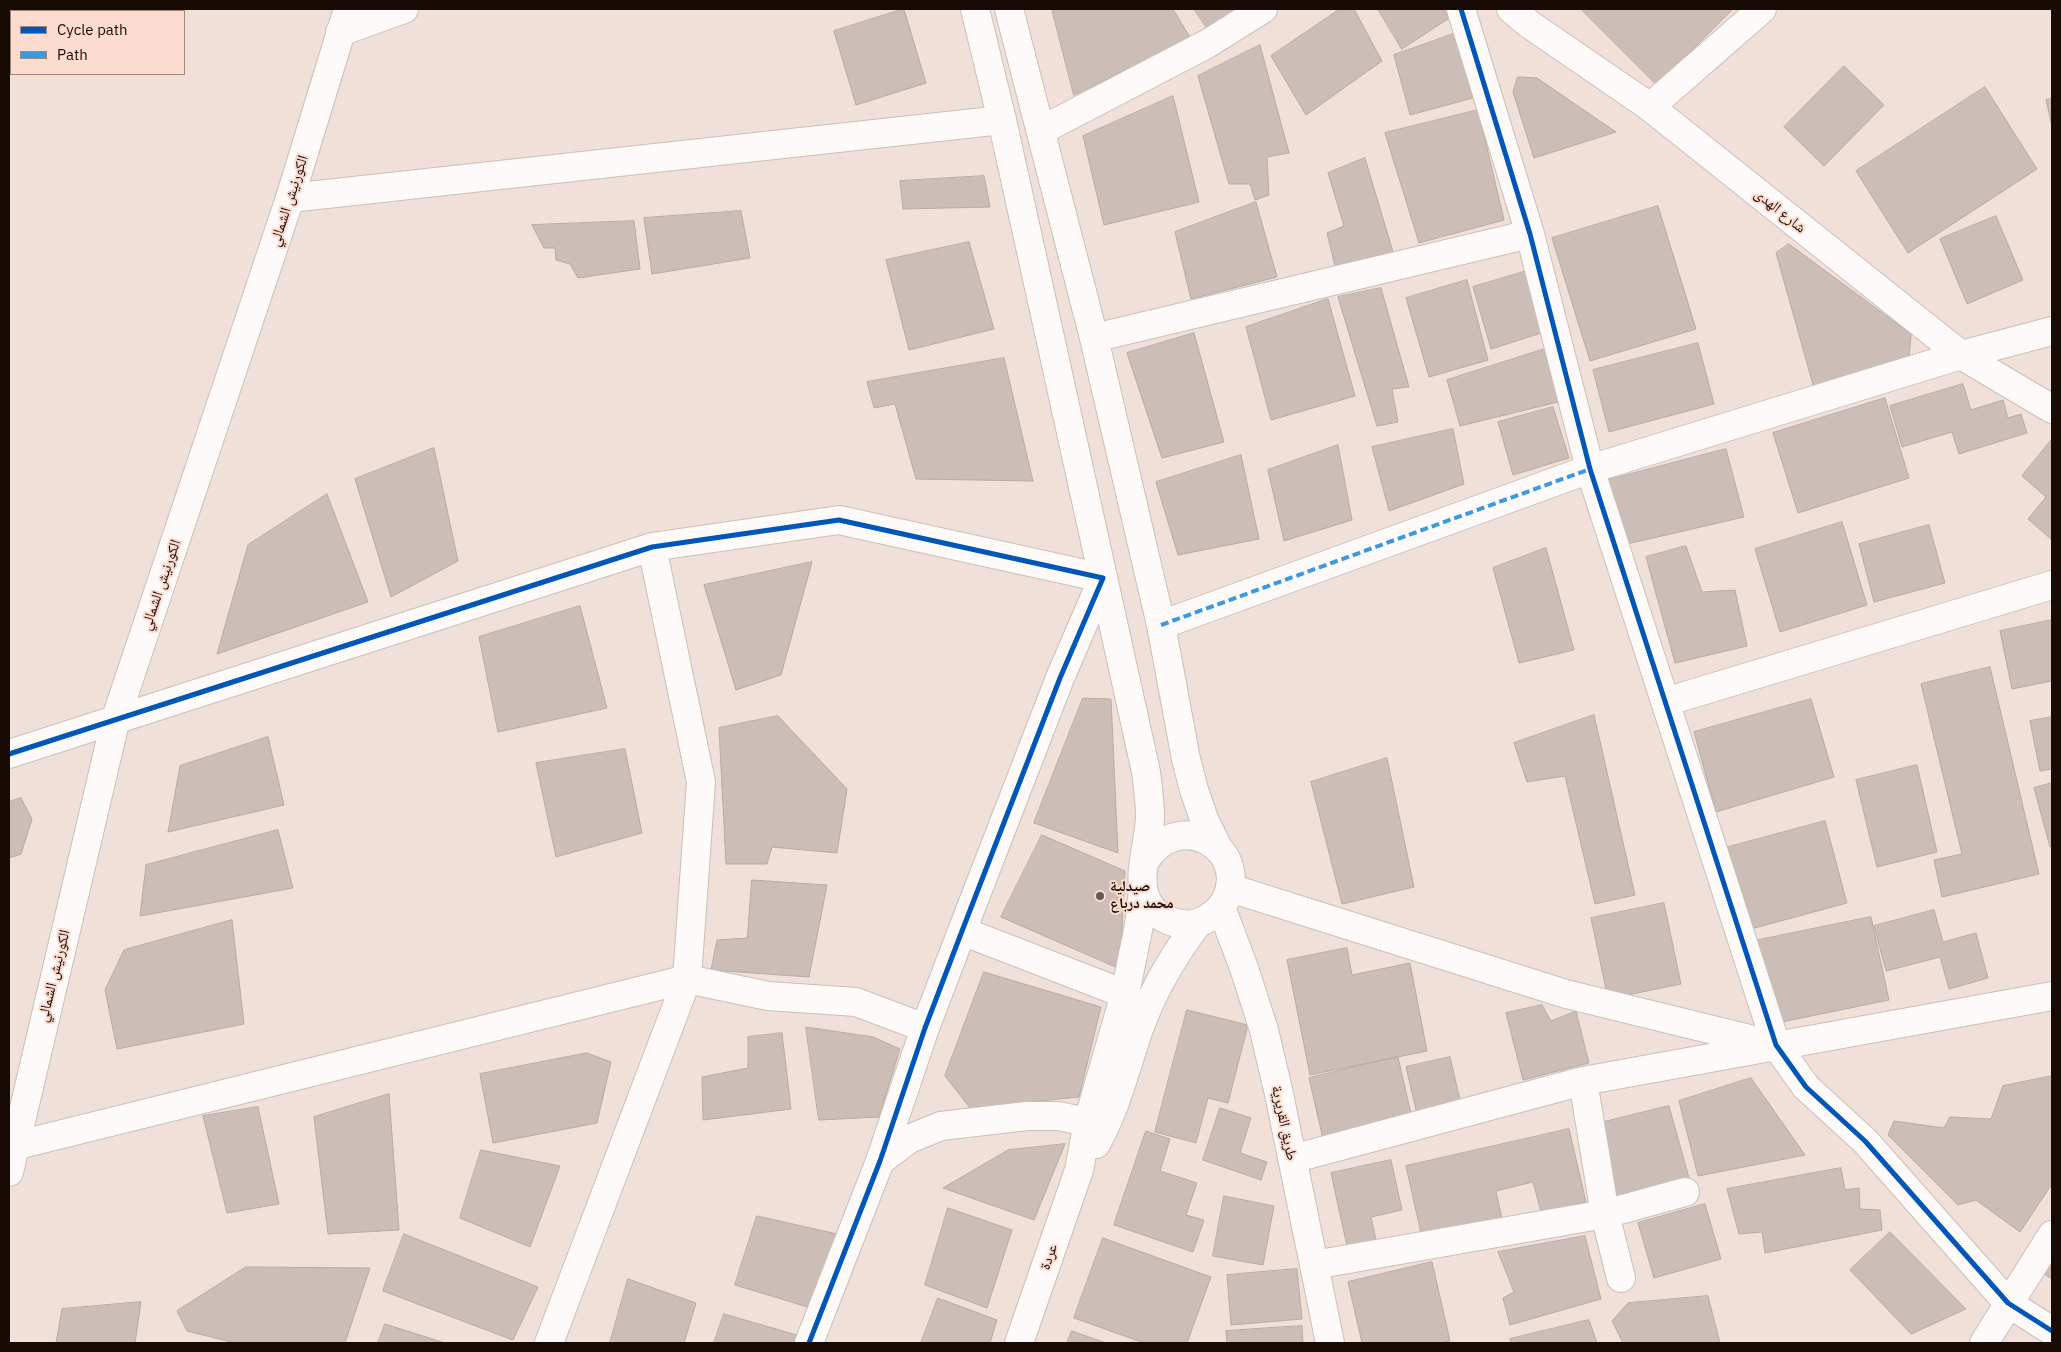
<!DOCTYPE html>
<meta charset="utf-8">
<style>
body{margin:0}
#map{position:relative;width:2061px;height:1352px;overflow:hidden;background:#f0e0d8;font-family:"IBM Plex Sans",sans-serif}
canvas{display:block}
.frame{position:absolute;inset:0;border:10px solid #180b06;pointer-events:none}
.legend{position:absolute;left:10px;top:10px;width:175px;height:65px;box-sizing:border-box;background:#fbdcce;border:1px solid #a0887e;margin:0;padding:6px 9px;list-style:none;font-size:15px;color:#180b06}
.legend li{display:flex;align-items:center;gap:10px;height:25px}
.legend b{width:25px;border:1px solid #a0887e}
</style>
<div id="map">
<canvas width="2061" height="1352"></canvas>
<div class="frame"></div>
<ul class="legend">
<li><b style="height:6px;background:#0057b8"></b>Cycle path</li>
<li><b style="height:6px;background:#3b99dd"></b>Path</li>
</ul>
</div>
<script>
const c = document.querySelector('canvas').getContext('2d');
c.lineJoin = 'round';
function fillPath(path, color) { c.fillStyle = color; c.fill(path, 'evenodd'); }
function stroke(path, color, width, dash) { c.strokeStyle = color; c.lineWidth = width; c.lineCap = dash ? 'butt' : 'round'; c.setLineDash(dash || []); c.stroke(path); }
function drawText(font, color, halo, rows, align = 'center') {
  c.font = font + ' "IBM Plex Sans","Noto Naskh Arabic",sans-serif'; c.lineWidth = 4; c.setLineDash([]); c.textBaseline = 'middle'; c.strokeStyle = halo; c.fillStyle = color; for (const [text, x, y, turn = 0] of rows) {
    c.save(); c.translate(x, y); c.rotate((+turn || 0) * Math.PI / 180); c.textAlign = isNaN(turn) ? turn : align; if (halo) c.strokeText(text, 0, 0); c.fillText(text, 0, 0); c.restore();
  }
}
const building = new Path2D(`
 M904 9 926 83 856 105 834 31Z
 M1052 9H1173L1191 39 1074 95Z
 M1194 9H1247L1210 32Z
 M1340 9H1354L1382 61 1306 115 1271 56Z
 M1378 9H1446L1451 17 1402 49Z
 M1581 9H1733L1657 85Z
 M1459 32 1473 98 1410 115 1394 55Z
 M1260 45 1289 153 1267 157 1269 195 1255 200 1250 184H1229L1198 76Z
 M1844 66 1884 105 1824 166 1784 127Z
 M1518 77 1537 78 1616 132 1534 158 1513 92Z
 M1985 87 2037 169 1908 253 1856 171Z
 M1173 96 1199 202 1104 225 1083 136Z
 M2052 99V126L2046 100Z
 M1478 110 1504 220 1419 243 1385 133Z
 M1365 158 1393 252 1335 266 1327 233 1344 226 1328 173Z
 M984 176 990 207 903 209 900 181Z
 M1256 202 1277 277 1191 299 1175 232Z
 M1658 206 1696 329 1590 361 1552 238Z
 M741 211 750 258 652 274 644 218Z
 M1996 216 2023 280 1967 304 1940 239Z
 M634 221 640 269 578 278 570 264 556 260 555 248H544L532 225Z
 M969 242 994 329 909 350 886 260Z
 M1789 244 1911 334 1909 361 1814 388 1776 253Z
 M1530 270 1548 331 1491 349 1473 287Z
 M1467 280 1488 360 1429 377 1406 298Z
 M1381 288 1409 387 1392 389 1398 422 1377 426 1338 297Z
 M1328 299 1355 396 1271 420 1246 327Z
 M1194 333 1224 442 1162 458 1127 353Z
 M1698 343 1714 404 1609 432 1593 370Z
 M1548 348 1558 402 1460 426 1447 380Z
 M1004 358 1033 481 916 479 895 404 874 408 867 382Z
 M1963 384 1971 410 2003 400 2008 418 2021 414 2027 433 1959 454 1952 432 1902 447 1890 406Z
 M1885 398 1909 478 1798 513 1773 433Z
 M1553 407 1569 458 1513 475 1498 422Z
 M1453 429 1464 484 1389 511 1372 447Z
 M2052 439V540L2028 519 2046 497 2022 476Z
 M1338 445 1352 520 1284 541 1268 470Z
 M434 448 458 561 391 597 355 479Z
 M1726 449 1744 517 1627 544 1608 480Z
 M1241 455 1259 539 1178 555 1156 482Z
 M327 494 368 602 217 654 248 545Z
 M1842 522 1867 605 1780 632 1755 549Z
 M1929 525 1945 583 1874 602 1859 544Z
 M1686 546 1702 592 1735 590 1747 646 1675 663 1646 557Z
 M1546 548 1574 650 1519 663 1493 568Z
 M812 562 781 675 736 690 704 585Z
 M580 606 607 708 498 732 479 637Z
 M2052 620V681L2012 689 2000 631Z
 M1990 667 2039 874 1942 897 1934 860 1962 854 1921 684Z
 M1083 698 1111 699 1118 853 1034 823Z
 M1811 699 1834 777 1716 812 1694 732Z
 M1594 715 1635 895 1595 904 1565 776 1527 782 1514 743Z
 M778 716 847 789 837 853 772 847 767 864H726L719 728Z
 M2052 717V769L2040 771 2030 721Z
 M268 737 284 805 168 832 180 766Z
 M625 749 642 833 556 857 536 763Z
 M1387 758 1414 887 1342 904 1311 782Z
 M1917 765 1937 852 1877 867 1856 780Z
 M2052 783V846L2050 847 2034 788Z
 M21 798 32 819 21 854 9 858V802Z
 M1825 821 1847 903 1747 930 1725 848Z
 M278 830 293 888 140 916 146 865Z
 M1042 835 1125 871 1120 969 1001 917Z
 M752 880 827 885 809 977 711 970 717 940 747 938Z
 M1664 903 1681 984 1608 999 1591 918Z
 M1934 910 1943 942 1976 933 1988 978 1949 989 1940 957 1886 971 1874 926Z
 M1871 917 1889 1000 1772 1024 1754 941Z
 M232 920 244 1024 117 1049 105 990 124 950Z
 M1347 948 1352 975 1410 963 1427 1051 1310 1075 1287 960Z
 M984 972 1101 1007 1079 1097 970 1108 945 1076Z
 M1542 1005 1551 1021 1576 1011 1589 1063 1523 1080 1506 1013Z
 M1187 1010 1248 1025 1228 1103 1208 1098 1196 1143 1155 1132Z
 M806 1027 873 1037 900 1049 879 1117 819 1120Z
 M782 1033 791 1109 703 1120 702 1077 748 1068V1037Z
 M587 1053 611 1062 597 1123 493 1143 480 1074Z
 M1398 1057 1412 1118 1323 1139 1309 1078Z
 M1450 1057 1461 1104 1417 1114 1406 1067Z
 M2052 1076V1184L2020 1232 1976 1200 1958 1205 1888 1135 1894 1121 1944 1128 1950 1117 1991 1119 2003 1086Z
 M1751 1078 1805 1155 1698 1176 1679 1101Z
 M389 1094 399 1230 328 1234 314 1117Z
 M1669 1106 1689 1178 1615 1197 1600 1123Z
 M258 1107 279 1204 227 1213 203 1116Z
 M1220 1108 1251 1118 1240 1153 1267 1162 1261 1180 1203 1160Z
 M1569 1129 1586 1202 1541 1212 1533 1182 1496 1191 1503 1224 1423 1242 1406 1166Z
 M1146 1131 1170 1139 1160 1171 1197 1183 1186 1215 1204 1220 1193 1252 1114 1225Z
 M1065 1144 1034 1220 943 1188 1008 1150Z
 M481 1150 560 1166 530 1247 460 1218Z
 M1391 1160 1402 1210 1371 1217 1376 1240 1347 1246 1331 1173Z
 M1841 1168 1845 1190 1859 1188 1860 1209 1880 1210 1882 1230 1765 1253 1762 1232 1739 1234 1727 1189Z
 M1224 1196 1274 1206 1263 1265 1213 1256Z
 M1705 1204 1721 1259 1654 1278 1638 1223Z
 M948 1208 1012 1230 987 1308 925 1285Z
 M757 1216 837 1234 811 1308 735 1285Z
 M1890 1232 1966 1309 1911 1334 1850 1270Z
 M404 1234 538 1287 513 1340 383 1291Z
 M1585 1236 1601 1299 1510 1325 1503 1298 1514 1292 1498 1252Z
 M1103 1238 1211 1277 1187 1343H1144L1074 1318Z
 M2052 1261V1279L2044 1274Z
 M1432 1262 1450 1341 1438 1343H1362L1348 1282Z
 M246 1267 370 1268 345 1343H235L187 1331 177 1311Z
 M1297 1269 1302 1319 1231 1325 1227 1275Z
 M628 1279 696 1303 684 1343H610Z
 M1708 1296 1720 1343H1623L1612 1321 1628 1303Z
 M938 1298 997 1320 990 1343H921Z
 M141 1302 135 1343H56L62 1309Z
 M724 1314 797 1335 793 1343H714Z
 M1589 1320 1597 1343H1511L1510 1339Z
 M385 1324 445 1343H378Z
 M1302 1326 1303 1343H1227L1226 1331Z
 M1072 1331 1106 1343H1067Z`);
fillPath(building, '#ccbdb6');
stroke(building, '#b8aaa4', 1);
const minor = new Path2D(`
 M1461 9 1530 234 1590 469 1776 1045 1806 1087 1865 1141 2008 1303 2052 1331
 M340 32 404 9
 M1650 107 1762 9
 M1042 130 1207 44 1263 9
 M290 198 1002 120
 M1094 338 1530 234
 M1161 625 1590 469 1961 355 2052 331
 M1665 702 2052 585
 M9 754 652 547 839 520 1103 578 1060 678 962 931 925 1028 880 1161 809 1343
 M1230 888 1566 994 1766 1043
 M962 931 1125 994
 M1583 1081 1605 1214 1621 1278
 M14 1146 687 979 768 996 856 1002 925 1028
 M1292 1159 1583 1081 2052 996
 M880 1161 909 1139 941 1126 1027 1116H1058L1088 1122
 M1314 1265 1605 1214 1685 1192
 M549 1343 687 979 701 782 652 547
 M1984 1343 2052 1235`);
const tertiary = new Path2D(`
 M975 9 1002 120 1146 772C1148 787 1150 802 1150 817 1149 852 1125 902 1168 920 1177 924 1188 926 1198 923 1209 919 1221 910 1226 899 1250 849 1179 806 1145 861
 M1009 9 1094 338 1161 625 1186 759 1194 790 1204 819 1218 848
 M1511 9 1529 24 1650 107 1961 355 2052 409
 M1221 907 1244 968 1264 1030 1279 1094 1330 1343
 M1096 1144C1116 1109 1126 1067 1139 1029 1153 990 1173 956 1198 923
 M9 1172 116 718 290 198 348 9
 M1019 1343 1079 1170 1088 1122 1125 994 1139 925 1143 890`);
stroke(minor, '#ccbfb9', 30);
stroke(tertiary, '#ccbfb9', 30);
stroke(minor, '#fdfaf9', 28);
stroke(tertiary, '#fdfaf9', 28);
stroke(new Path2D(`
 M1161 625 1590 469`), '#3b99dd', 4, [8, 4]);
stroke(new Path2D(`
 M1461 9 1530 234 1590 469 1776 1045 1806 1087 1865 1141 2008 1303 2052 1331
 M9 754 652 547 839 520 1103 578 1060 678 962 931 925 1028 880 1161 809 1343`), '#0057b8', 5);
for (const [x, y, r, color] of [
 [1100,896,5,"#645650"]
]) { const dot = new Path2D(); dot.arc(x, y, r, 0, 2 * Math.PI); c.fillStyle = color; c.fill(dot); stroke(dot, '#fbdcce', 2); }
drawText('15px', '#180b06', '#fbdcce', [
 ["الكورنيش الشمالي",289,201,-72],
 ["شارع الهدى",1780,211,39],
 ["الكورنيش الشمالي",161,585,-71],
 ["الكورنيش الشمالي",54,976,-76],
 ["طريق القريرية",1284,1123,78],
 ["عردة",1049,1257,-71]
]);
drawText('bold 15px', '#180b06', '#fbdcce', [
 ["صيدلية",1110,887],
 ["محمد درباع",1110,904]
], 'left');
</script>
